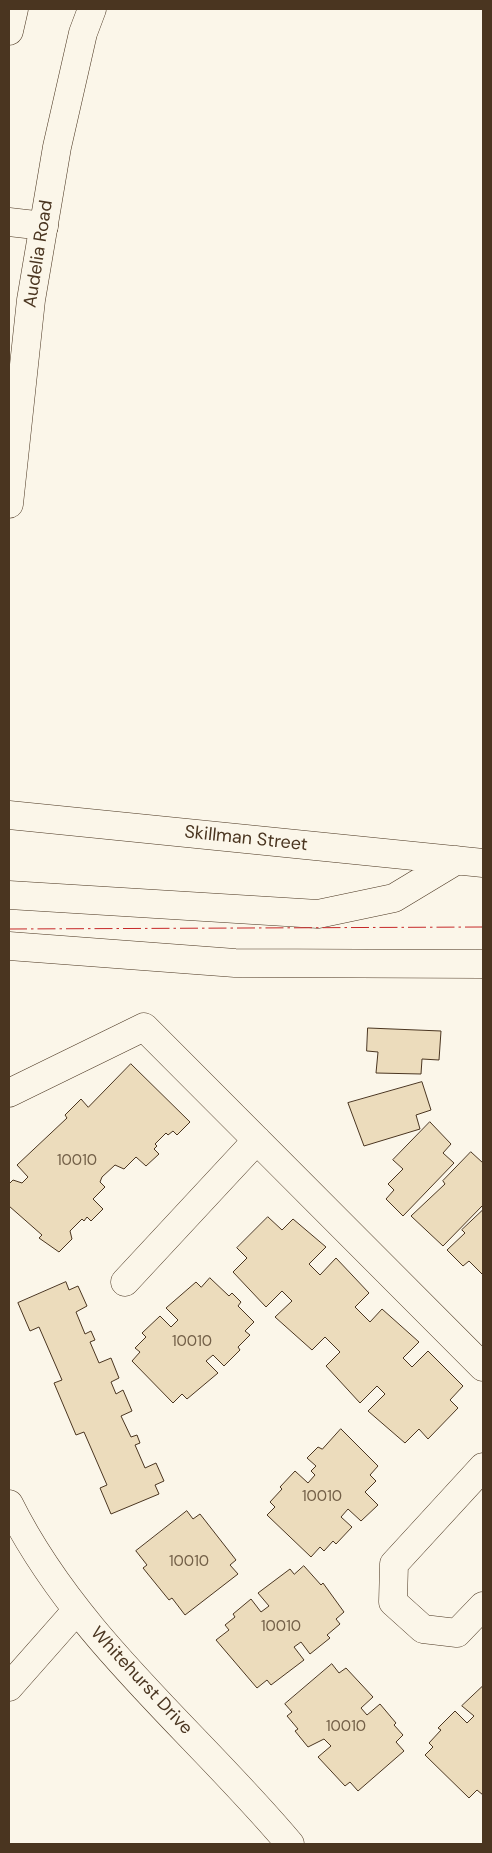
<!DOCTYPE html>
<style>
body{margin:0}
#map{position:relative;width:492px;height:1853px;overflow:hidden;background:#fbf6e9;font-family:"DM Sans",sans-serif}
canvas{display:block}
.frame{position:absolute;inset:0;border:10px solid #4a3520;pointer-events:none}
</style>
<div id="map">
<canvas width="492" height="1853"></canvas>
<div class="frame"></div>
</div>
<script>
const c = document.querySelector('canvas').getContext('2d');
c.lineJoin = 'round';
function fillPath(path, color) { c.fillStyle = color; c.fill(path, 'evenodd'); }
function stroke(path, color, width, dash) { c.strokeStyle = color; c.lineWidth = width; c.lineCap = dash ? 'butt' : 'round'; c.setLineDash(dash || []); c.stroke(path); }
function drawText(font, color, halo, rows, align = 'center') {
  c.font = font + ' "DM Sans",sans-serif'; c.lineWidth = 4; c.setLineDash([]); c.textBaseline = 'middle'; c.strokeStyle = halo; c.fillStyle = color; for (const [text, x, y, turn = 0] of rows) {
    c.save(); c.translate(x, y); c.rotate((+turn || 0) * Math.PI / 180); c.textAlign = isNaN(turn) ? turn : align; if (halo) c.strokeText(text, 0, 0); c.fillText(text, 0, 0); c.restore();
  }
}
const building = new Path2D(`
 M368 1028 441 1031 439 1060 422 1059 421 1074 376 1073 378 1052 367 1051Z
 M131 1064 190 1122 177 1135 173 1131 168 1135 166 1133 155 1144 157 1146 154 1149 159 1154 146 1166 136 1157 124 1169 115 1165 102 1177 100 1182 105 1187 93 1199 103 1209 91 1221 87 1217 84 1221 82 1219 70 1231 72 1239 59 1252 39 1238 42 1235 9 1206V1184L13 1180 22 1183 28 1177 17 1165 67 1118 65 1115 81 1099 88 1107Z
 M422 1082 431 1110 416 1115 420 1129 364 1146 348 1103Z
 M430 1122 451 1144 443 1153 454 1163 403 1216 386 1199 394 1190 388 1184 403 1169 393 1160Z
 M471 1152 483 1163V1205L443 1246 411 1216 445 1184 443 1181Z
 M483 1210V1273L482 1274 469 1261 463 1266 447 1250 465 1233 462 1230Z
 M268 1217 282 1230 293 1219 326 1247 309 1264 320 1275 336 1258 369 1293 355 1307 370 1322 382 1309 419 1342 403 1358 412 1367 428 1351 463 1386 450 1400 458 1408 428 1439 419 1429 405 1443 368 1411 385 1394 377 1386 360 1403 326 1366 340 1352 325 1337 312 1350 275 1317 292 1301 282 1291 266 1307 233 1272 247 1258 237 1248Z
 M210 1278 229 1296 232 1293 241 1302 238 1306 254 1322 245 1331 250 1335 238 1347 240 1350 224 1366 213 1355 206 1361 218 1373 187 1399 182 1394 173 1403 132 1361 140 1352 135 1348 146 1337 142 1333 160 1316 171 1327 178 1320 166 1308 196 1282 201 1287Z
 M66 1282 69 1290 78 1286 87 1306 76 1312 85 1334 91 1331 95 1340 90 1342 99 1363 111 1358 119 1378 111 1382 116 1394 123 1390 132 1411 121 1416 131 1437 137 1435 140 1443 135 1445 145 1468 156 1463 164 1481 155 1485 159 1494 111 1514 100 1488 107 1485 84 1432 76 1435 54 1383 62 1380 39 1327 30 1331 18 1303Z
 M341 1429 378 1466 370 1475 376 1481 365 1492 378 1505 361 1521 348 1509 341 1517 352 1527 336 1544 333 1541 324 1551 320 1547 311 1557 267 1515 275 1507 270 1502 282 1489 280 1487 295 1471 308 1483 315 1475 311 1471 316 1466 307 1458 318 1447 322 1449Z
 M187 1511 193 1519 200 1514 236 1560 230 1565 238 1574 185 1615 172 1598 169 1600 143 1568 147 1565 136 1551Z
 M304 1566 321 1585 323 1583 344 1612 336 1619 340 1624 327 1635 330 1638 310 1654 301 1642 294 1647 304 1660 271 1685 267 1680 257 1688 216 1640 229 1630 225 1625 235 1617 233 1614 251 1599 261 1612 269 1606 258 1593 290 1569 294 1574Z
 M332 1664 339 1673 346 1668 373 1697 361 1708 367 1715 380 1704 396 1723 394 1725 403 1735 396 1742 404 1751 358 1791 350 1782 345 1786 318 1757 331 1746 324 1739 308 1747 295 1731 298 1729 287 1716 292 1712 285 1704Z
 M483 1686V1795L477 1790 469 1798 425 1755 433 1747 429 1743 441 1730 438 1728 455 1711 467 1723 474 1716 462 1706Z`);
fillPath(building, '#ecdcbc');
stroke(building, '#4a3520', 1);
const minor = new Path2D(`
 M9 222 44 226
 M9 1093 144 1027 483 1367
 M125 1282 257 1140
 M483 1467 394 1564 393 1602 423 1629 457 1633 483 1606
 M9 1504C75 1637 196 1732 290 1844
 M9 1687 76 1611`);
const major = new Path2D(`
 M9 31 14 9
 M9 504 31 300 57 147 83 33 92 9
 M9 815 483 863
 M9 895 318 914 394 898 457 860
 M9 946 235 963 483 964`);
stroke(minor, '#4a3520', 29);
stroke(major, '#4a3520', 29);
stroke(minor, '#fbf6e9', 28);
stroke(major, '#fbf6e9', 28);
stroke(new Path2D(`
 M9 929 483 927`), '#c62828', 1, [18, 4, 2.5, 4]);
drawText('15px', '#725f47', null, [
 ["10010",77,1161],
 ["10010",192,1342],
 ["10010",322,1497],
 ["10010",189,1562],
 ["10010",281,1627],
 ["10010",346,1727]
]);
drawText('18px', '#4a3520', '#fbf6e9', [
 ["Audelia Road",39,254,-81],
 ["Skillman Street",246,839,6],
 ["Whitehurst Drive",141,1681,47]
]);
</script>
